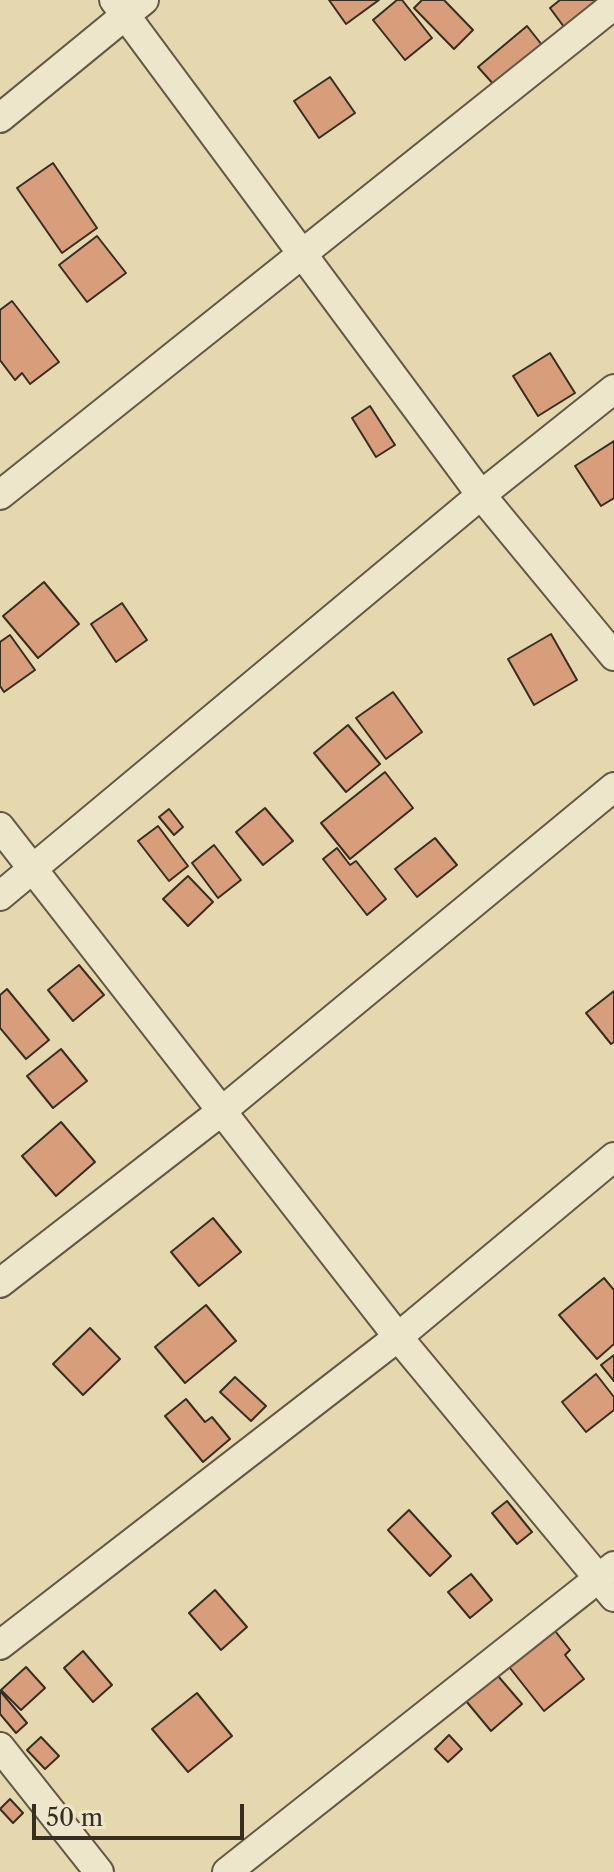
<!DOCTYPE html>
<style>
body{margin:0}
#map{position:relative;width:614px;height:1872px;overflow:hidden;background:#e5d8af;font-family:"Libre Caslon Text",serif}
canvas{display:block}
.scale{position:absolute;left:32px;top:1804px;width:212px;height:36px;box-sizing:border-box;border:4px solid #372d22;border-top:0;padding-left:10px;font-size:24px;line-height:28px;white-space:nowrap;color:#372d22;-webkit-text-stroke:6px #eee6cb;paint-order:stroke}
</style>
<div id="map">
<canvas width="614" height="1872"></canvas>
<div class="scale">50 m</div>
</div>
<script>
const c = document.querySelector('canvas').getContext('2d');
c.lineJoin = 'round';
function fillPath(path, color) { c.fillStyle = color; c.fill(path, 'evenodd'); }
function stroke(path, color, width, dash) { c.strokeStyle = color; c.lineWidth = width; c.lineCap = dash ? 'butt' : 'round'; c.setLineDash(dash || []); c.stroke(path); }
const building = new Path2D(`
 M329 0H379L346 24Z
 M397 0H402L432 38 405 60 373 20Z
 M422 0H444L473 30 454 49 414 8Z
 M560 0H598L564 27 550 8Z
 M527 26 542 45 495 86 478 67Z
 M330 77 355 113 319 138 294 101Z
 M53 163 97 228 62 253 17 188Z
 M97 236 126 273 87 302 59 265Z
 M12 301 59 362 30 384 22 373 15 380 0 360V310Z
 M550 353 575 393 538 416 513 376Z
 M370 406 395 445 376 457 352 418Z
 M614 441V498L601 506 575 466Z
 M44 582 79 624 38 658 3 616Z
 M122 603 147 640 116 662 91 624Z
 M551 634 577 680 534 705 508 659Z
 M10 635 35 670 4 692 0 686V642Z
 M393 692 422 732 386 759 356 718Z
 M348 725 380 764 346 792 314 753Z
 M385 772 413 808 350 859 321 823Z
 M265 808 293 841 263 865 236 832Z
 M169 809 183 827 174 835 159 817Z
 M158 826 188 866 169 881 138 841Z
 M435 838 457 865 417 897 395 869Z
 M214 845 241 880 218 898 192 863Z
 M337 848 350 865 356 861 386 899 367 915 323 859Z
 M188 876 213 902 188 926 163 899Z
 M79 965 104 995 73 1021 48 990Z
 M7 989 49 1040 26 1059 0 1028V995Z
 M614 991V1042L611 1044 586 1013Z
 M61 1049 87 1081 53 1108 27 1076Z
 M61 1122 95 1162 56 1196 22 1156Z
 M213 1218 241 1252 199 1286 171 1252Z
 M604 1278 614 1290V1344L597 1359 559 1315Z
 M206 1305 236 1341 185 1383 155 1347Z
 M90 1328 120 1359 83 1395 53 1364Z
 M614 1355V1381L601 1365Z
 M596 1374 614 1397V1410L586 1432 562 1402Z
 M235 1377 266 1406 251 1421 220 1392Z
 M186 1399 205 1422 212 1417 230 1439 203 1462 165 1416Z
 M507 1501 532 1532 517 1544 492 1513Z
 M409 1510 451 1556 430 1576 388 1530Z
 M471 1574 492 1600 470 1618 448 1592Z
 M215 1590 247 1627 221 1650 189 1613Z
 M552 1627 570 1650 565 1655 584 1679 544 1711 506 1663Z
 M83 1651 112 1685 93 1702 64 1668Z
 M26 1667 45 1688 21 1710 1 1690Z
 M492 1669 522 1704 491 1731 461 1695Z
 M0 1691 27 1723 16 1733 0 1714Z
 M197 1693 232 1736 188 1772 152 1729Z
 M449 1735 462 1749 448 1762 435 1749Z
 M41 1737 59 1756 45 1769 27 1750Z
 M10 1799 23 1813 13 1823 0 1809Z`);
fillPath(building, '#d89d7b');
stroke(building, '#372d22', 2);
const minor = new Path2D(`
 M114 0 481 495 614 656
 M0 118 144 0
 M0 495 614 5
 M0 827 398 1337 614 1597
 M0 896 481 495 614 389
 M0 1283 223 1110 614 787
 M0 1645 398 1337 614 1157
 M0 1747 99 1872
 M227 1872 614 1566`);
stroke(minor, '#625845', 32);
stroke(minor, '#eee6cb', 28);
</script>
